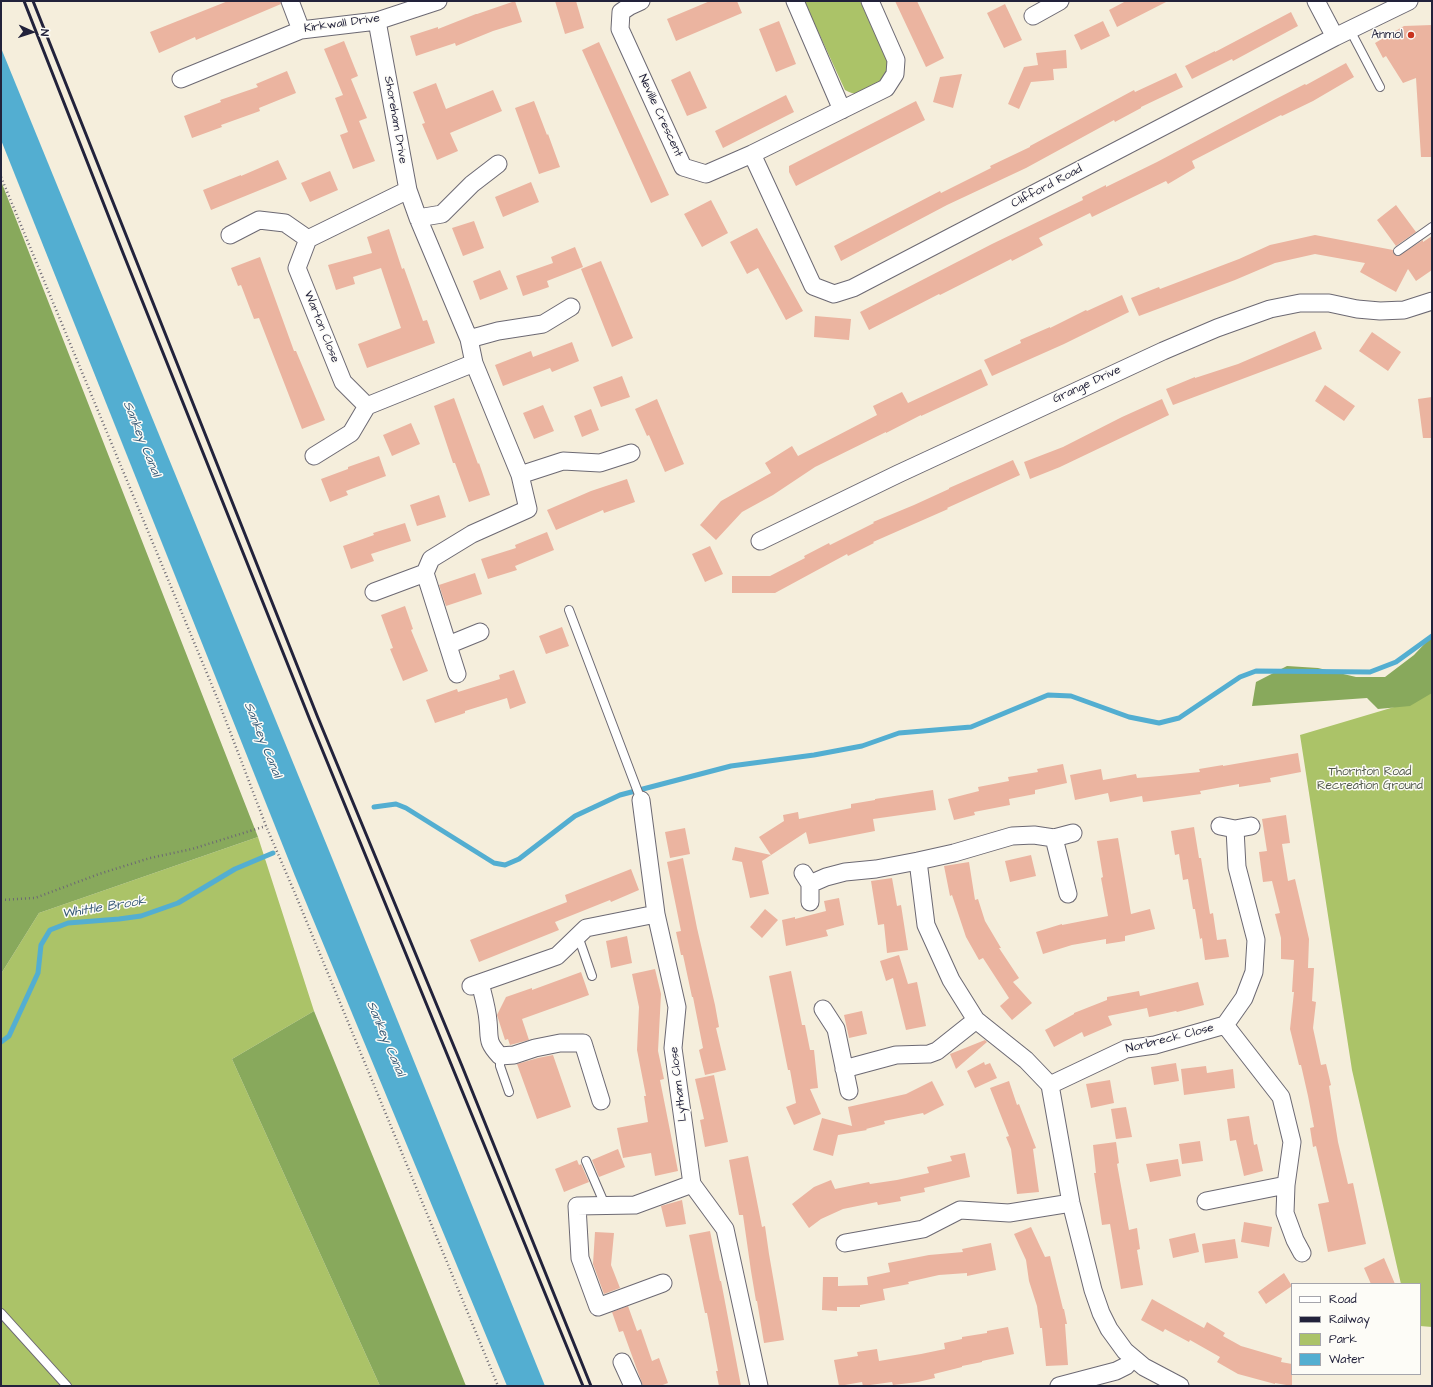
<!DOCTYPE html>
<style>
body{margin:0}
#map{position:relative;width:1433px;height:1387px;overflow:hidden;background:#f5eedc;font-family:"Architects Daughter",sans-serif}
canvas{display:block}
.frame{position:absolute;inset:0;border:2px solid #22223b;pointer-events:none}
.legend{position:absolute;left:1291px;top:1283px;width:130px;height:92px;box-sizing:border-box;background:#fdfcf7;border:1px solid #a5a5ac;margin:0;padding:5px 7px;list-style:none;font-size:12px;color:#22223b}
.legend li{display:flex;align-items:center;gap:8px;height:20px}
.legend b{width:20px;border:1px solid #a5a5ac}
.north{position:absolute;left:12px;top:12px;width:40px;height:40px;-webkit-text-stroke:3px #fdfcf7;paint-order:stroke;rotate:93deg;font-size:11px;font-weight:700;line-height:16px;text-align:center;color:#22223b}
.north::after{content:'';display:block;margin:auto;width:14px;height:18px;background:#22223b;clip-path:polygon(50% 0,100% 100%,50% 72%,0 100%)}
</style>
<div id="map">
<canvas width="1433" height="1387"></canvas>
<div class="frame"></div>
<ul class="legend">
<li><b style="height:5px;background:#fff"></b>Road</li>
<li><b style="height:5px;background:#22223b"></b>Railway</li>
<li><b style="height:11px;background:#abc368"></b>Park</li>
<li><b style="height:11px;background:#53aed1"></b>Water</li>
</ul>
<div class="north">N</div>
</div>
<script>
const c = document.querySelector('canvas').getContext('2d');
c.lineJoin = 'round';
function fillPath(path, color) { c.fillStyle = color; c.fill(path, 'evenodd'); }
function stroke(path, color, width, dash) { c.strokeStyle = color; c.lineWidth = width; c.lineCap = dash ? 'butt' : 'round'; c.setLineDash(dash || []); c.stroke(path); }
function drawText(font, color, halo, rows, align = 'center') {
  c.font = font + ' "Architects Daughter",sans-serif'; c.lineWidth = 3; c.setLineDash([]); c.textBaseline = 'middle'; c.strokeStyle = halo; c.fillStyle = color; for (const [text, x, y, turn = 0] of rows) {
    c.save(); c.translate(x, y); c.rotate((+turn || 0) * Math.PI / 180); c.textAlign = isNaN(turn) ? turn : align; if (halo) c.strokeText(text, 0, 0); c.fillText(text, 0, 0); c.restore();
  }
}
fillPath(new Path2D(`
 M804 1H860L889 64 884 83C870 90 861 99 845 90Z
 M1432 688V1327L1420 1326V1284H1401L1352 1070 1300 735 1411 702Z
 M258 837 314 1011 232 1059 380 1386H1V974L39 913Z`), '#abc368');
fillPath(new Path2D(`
 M1 181 258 837 39 913 1 974Z
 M1432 636V693L1410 706 1378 709 1367 698 1252 706 1256 682 1287 666 1318 668 1356 677H1385L1414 655Z
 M314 1011 466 1386H380L232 1059Z`), '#88a95c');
fillPath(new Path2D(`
 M1 48 330 853 545 1386H507L295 876 1 140Z`), '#53aed1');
stroke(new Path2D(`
 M374 807 396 804 406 808 494 863 505 865 519 859 575 816 620 795 731 766 814 755 862 746 899 733 971 727 1048 695 1071 696 1129 717 1159 723 1179 718 1240 677 1256 671 1370 672 1396 662 1432 636
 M1 1042 9 1036 38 973 41 945 50 930 68 923 119 919 141 916 178 903 235 869 273 853`), '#53aed1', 5);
fillPath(new Path2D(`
 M228 1H280L281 4 196 40 195 37 159 53 150 32Z
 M515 1 522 22 493 31 456 46 455 43 416 56 410 36 438 27V29L476 14H477Z
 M555 1H576L584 28 565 34Z
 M710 1H737L742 13 676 41 667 19Z
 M895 1H917L944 58 926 67Z
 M1126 1H1168L1117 27 1109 10Z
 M1005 4 1022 40 1004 48 987 13Z
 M1291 12 1298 26 1233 61 1232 59 1192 79 1185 66 1215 51V52Z
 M779 21 796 64 776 72 759 29Z
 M1103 21 1110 36 1081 50 1074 35Z
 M1432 25V157H1421L1416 78 1403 83 1386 56 1383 58 1375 43 1404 26Z
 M344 41 358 76 351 79 367 118 359 121 375 161 353 169 340 135 348 132 335 98 343 95 324 49Z
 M599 42 669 195 651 203 582 50Z
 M1066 50 1067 68 1053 69 1054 80 1031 82 1019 109 1008 104 1024 67 1038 65 1036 53Z
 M1346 63 1354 77 1313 101 1282 116 1281 115 1192 161 1195 168 1168 184 1166 181 1092 217 1090 213 1039 238 1043 245 1012 261 1011 259 940 295 939 294 869 330 860 312 992 244 1083 200 1082 197 1106 185V187L1157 162 1274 100 1305 84 1306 85Z
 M287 71 296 93 259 108 260 111 221 125 222 127 192 138 184 116 221 102 220 100 258 87 256 84Z
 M690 71 707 108 687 116 671 80Z
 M1176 73 1183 87 1141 107V108L1115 122 1114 120 1026 168 947 205 841 261 834 246 940 191 941 193 991 168 990 166 1030 147V146L1134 90 1135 92Z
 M962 74 953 108 933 102 940 77Z
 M436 83 446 109 493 90 502 111 450 133 458 151 437 160 422 124 425 123 413 92Z
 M786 95 794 112 723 148 715 131Z
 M534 101 547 135 548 134 560 167 539 174 515 108Z
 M916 101 925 120 796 186 789 172V166Z
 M278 160 287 179 211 210 203 190 241 175V176Z
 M330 171 338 190 310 202 301 183Z
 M531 182 539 202 503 217 495 197Z
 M711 200 728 233 702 247 684 214Z
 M1396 205 1416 232 1396 246 1377 220Z
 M474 221 484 248 463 256 452 228Z
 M757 228 803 311 786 320 758 268 747 274 730 242Z
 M389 229 402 269 404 268 423 321 427 320 435 343 367 368 358 344 401 328 381 268 353 277 355 284 336 290 328 265 372 253 367 237Z
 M1315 235 1393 250 1394 254 1398 256 1423 240V242L1432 236V270L1416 281 1408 269 1396 292 1360 272 1365 263 1315 254 1275 263 1235 280 1139 316 1131 298 1159 287 1160 289 1239 259 1270 245Z
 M575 247 583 267 547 281 549 287 523 296 516 276 553 263 551 257Z
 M260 257 294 351H296L325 420 302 429 259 318 254 319 241 285 238 286 231 268Z
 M601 261 633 338 612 347 581 269Z
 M500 270 508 289 480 300 473 281Z
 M1122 295 1129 312 1064 344 992 376 984 360 1021 343 1020 340 1050 327V328L1086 310 1087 311Z
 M815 316 851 319 849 340 814 337Z
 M1315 331 1322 349 1173 405 1166 389 1195 377V378L1238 364Z
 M1372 332 1401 352 1388 371 1359 351Z
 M572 342 579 361 552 372 550 368 503 386 495 365 531 351 533 357Z
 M981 369 988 385 921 416V415L886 433V432L815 467 773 495 742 512 716 540 700 525 721 501 771 473 765 463 792 446 798 456 877 415 873 406 902 392 908 403Z
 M622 376 630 397 601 407 593 387Z
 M1325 385 1355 406 1344 421 1315 401Z
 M1432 397V438H1423L1418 399Z
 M454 398 478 464 479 463 490 495 469 502 455 463H453L434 406Z
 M657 399 684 464 665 472 649 435 647 436 635 409Z
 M1162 399 1169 415 1060 467 1030 479 1024 462 1063 447 1122 417Z
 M543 405 554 431 534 439 523 413Z
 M591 409 599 430 582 437 574 416Z
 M411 423 420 444 392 456 383 435Z
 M379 456 386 476 346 491 348 495 330 502 321 479 348 469V467Z
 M1013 460 1020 475 947 508 948 509 873 542 874 543 848 556 847 554 775 593H732V576H770L805 558 804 556 829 543 830 545 874 523 873 522 914 505 949 489V488Z
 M627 479 635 502 604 513 603 510 556 530 547 510 591 491Z
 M439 495 446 517 417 526 410 505Z
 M405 523 411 541 371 554 374 561 351 569 343 546 374 535 373 533Z
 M547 532 554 550 515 566 517 570 488 579 481 559 516 548 515 545Z
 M710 546 723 574 705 582 692 554Z
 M475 573 482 594 446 606 439 585Z
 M405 606 413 629 411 630 428 671 403 681 390 649 393 648 381 615Z
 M562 627 569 646 546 654 539 636Z
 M514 670 526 703 510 709 507 698 465 711V713L435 723 426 700 457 689 458 692 500 679 499 675Z
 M1298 753 1301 772 1270 778 1271 782 1239 787V784L1200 791 1201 794 1143 802 1142 796 1110 802 1108 793 1075 800 1070 775 1101 769 1103 780 1136 774 1137 778 1171 775 1200 772 1199 769 1223 765V766Z
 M1063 764 1067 783 1035 790V794L1009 799 1010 805 974 812 975 815 954 820 948 799 979 791 978 787 1009 781 1008 777 1038 772 1037 769Z
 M933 790 936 810 873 819 875 831 809 844 806 832 762 861 769 894 750 898 742 862 732 860 735 847 771 855 759 837 784 821 783 815 798 812 799 819 851 808V804L875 800V799Z
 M1286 815 1290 843 1282 844 1288 881 1295 879 1309 939 1308 968H1314L1312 1001 1316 1002 1313 1028 1321 1065 1326 1064 1331 1085 1329 1086 1338 1142 1348 1184 1353 1183 1366 1244 1328 1252 1318 1204 1329 1202 1316 1146 1313 1147 1310 1128 1314 1127 1308 1096 1301 1065H1299L1290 1029 1294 992H1292L1294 960 1281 959V938L1275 914 1280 913 1272 881 1263 882 1259 852 1267 851 1262 819Z
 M1194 827 1199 858H1201L1210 914 1213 913 1217 940 1226 939 1229 957 1205 960 1202 938 1200 939 1195 909H1193L1188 879 1183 880 1179 854 1175 855 1171 831Z
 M685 828 690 854 670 858 665 832Z
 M1118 838 1131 914 1150 909 1155 929 1125 936V941L1106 944V939L1072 945 1043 954 1036 932 1062 924V925L1108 916 1101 878 1103 877 1097 841Z
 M1031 855 1036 876 1010 882 1005 861Z
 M683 858 697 928 715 1005 719 1027 716 1028 726 1070 705 1075 699 1050 703 1048 693 997H692L683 955H681L676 932 681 931 667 862Z
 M969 862 975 900 978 899 985 921 1001 948H999L1019 978 1013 982 1032 1003 1012 1020 1000 1006 1009 998 983 958 979 960 966 937 952 895 950 896 944 866Z
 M631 869 639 890 611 902 610 900 555 922 559 930 479 962 470 940 567 902 565 895Z
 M892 878 897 906 901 905 908 950 887 953 884 924 878 925 871 881Z
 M839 898 844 925 826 930 828 936 786 946 782 920 795 917V919L826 911 824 901Z
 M765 909 778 920 762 938 750 927Z
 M627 936 632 963 611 968 606 941Z
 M899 955 908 984 917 982 926 1026 906 1030 893 978 886 981 880 961Z
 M655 969 661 994 658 1051 664 1079 660 1080 678 1171 655 1176 651 1153 623 1158 617 1128 648 1122 644 1096H646L637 1050 639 1007 632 974Z
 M791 971 802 1025H805L810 1050H814L818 1088 810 1089 821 1114 794 1125 786 1107 796 1103 790 1070H788L769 976Z
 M581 972 589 995 522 1019 529 1040 510 1045 508 1039 505 1040 497 1015 506 997 532 988V990Z
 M1198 982 1204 1005 1177 1012 1176 1011 1149 1017 1147 1008 1108 1016 1112 1025 1084 1037 1082 1032 1054 1047 1045 1030 1074 1014V1013L1107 1000V997L1139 991 1140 996Z
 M862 1011 867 1034 849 1038 844 1015Z
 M985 1040 987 1042 956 1069 950 1054Z
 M553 1055 571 1107 537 1119 517 1064 538 1058Z
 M984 1062 985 1065 990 1063 997 1078 975 1088 967 1071Z
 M1176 1063 1179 1081 1154 1085 1151 1067Z
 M1206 1066 1207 1073 1233 1069 1235 1088 1184 1095 1181 1069Z
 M714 1075 728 1142 705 1147 700 1120 704 1119 695 1079Z
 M1110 1080 1114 1103 1091 1108 1086 1084Z
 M932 1081 944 1105 924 1115 923 1113 884 1121 885 1124 866 1129 867 1130 838 1135 833 1156 813 1150 822 1118 852 1126 848 1107 906 1094Z
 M1009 1081 1017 1105 1019 1104 1036 1148 1033 1149 1039 1192 1017 1194 1011 1149 1006 1137 1009 1136 990 1088Z
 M1126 1107 1132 1137 1116 1139 1111 1109Z
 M1249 1116 1254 1145 1257 1144 1263 1171 1244 1176 1236 1140 1230 1141 1227 1119Z
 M1200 1141 1203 1161 1182 1164 1179 1144Z
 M1116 1142 1119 1163 1117 1164 1129 1230 1137 1228 1140 1249 1137 1250 1143 1285 1121 1289 1110 1224 1102 1225 1094 1173H1096L1093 1145Z
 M618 1149 625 1167 599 1177 592 1160Z
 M965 1153 970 1177 924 1188 925 1192 900 1197 901 1201 878 1205 877 1202 843 1209 821 1219 809 1228 792 1204 814 1187 831 1180 835 1189 869 1182 870 1184 897 1180 929 1173 927 1167 952 1161 950 1156Z
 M748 1156 762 1227 765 1226 769 1254 784 1340 764 1343 757 1301H756L751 1271 743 1215H739L729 1160Z
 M1178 1159 1181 1176 1150 1182 1146 1164Z
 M577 1160 579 1165 581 1164 589 1182 564 1192 555 1169Z
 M682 1200 686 1224 666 1227 661 1206Z
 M1244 1222 1272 1227 1269 1247 1241 1242Z
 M1031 1227 1045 1257 1050 1256 1063 1309H1064L1067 1324H1065L1068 1365 1046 1366 1042 1328H1040L1037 1306 1029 1281 1026 1260 1014 1234Z
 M710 1231 720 1281H721L741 1386H719L716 1371H718L707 1313H705L689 1235Z
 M595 1232 614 1233 611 1265 620 1288 604 1294 593 1264Z
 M1195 1233 1199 1252 1173 1258 1169 1239Z
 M1235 1239 1238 1258 1205 1263 1202 1244Z
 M991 1243 996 1270 967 1276V1273L939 1275 908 1282 909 1284 883 1289 885 1300 860 1305V1307H837V1311L822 1310 823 1277H838V1286L868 1285 867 1277 890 1272 888 1263 929 1255 963 1252 962 1249Z
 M1384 1258 1395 1284H1371L1364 1268Z
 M1284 1273 1292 1286 1266 1304 1258 1292Z
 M1152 1299 1204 1328 1207 1322 1225 1333 1223 1336 1241 1346 1282 1358 1281 1362 1292 1364V1386L1275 1383V1384L1238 1374 1217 1362 1220 1357 1190 1340 1189 1342 1165 1329 1163 1332 1141 1320Z
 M628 1306 637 1331 641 1329 652 1361 659 1358 668 1383 660 1386H643L623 1331 619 1332 612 1312Z
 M1008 1327 1014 1354 982 1361V1362L962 1366V1367L934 1374 935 1378 918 1382 893 1385 892 1382 863 1386 862 1382 839 1386 834 1360 858 1356 857 1352 877 1349 879 1361 921 1354 945 1349 944 1343 962 1339V1337L987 1333V1331Z`), '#ebb4a0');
const service = new Path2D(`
 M1350 30 1380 87
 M1398 251 1432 227
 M569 610 641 800
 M578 936 592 976
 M500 1056V1066L509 1092
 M586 1161 605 1205
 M1 1313 67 1386`);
const minor = new Path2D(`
 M290 1 301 30
 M641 1 630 6 621 12 620 29 683 167 706 174 752 154 886 88 895 74 896 60 870 1
 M795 1 842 110
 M1316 1 1335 37
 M1033 16 1060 1
 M181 79 301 30 377 21 438 1
 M752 154 813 286 834 294 853 288 1335 37 1409 1
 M408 190 308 239 297 268 343 382 367 406 474 363
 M418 218 442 214 472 184 498 164
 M230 235 259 220 285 223 308 239
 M469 339 498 331 543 324 571 307
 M314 456 351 433 367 406
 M520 475 563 461 600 463 631 453
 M760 541 898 474 1163 351 1217 328 1270 309 1300 303H1329L1357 309 1380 311 1404 310 1432 301
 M425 573 457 674
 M374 592 425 573 431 559 472 534 528 509 520 475 474 363 469 339 418 218 408 190 377 21
 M448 645 480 632
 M641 800 656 914 677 1007 673 1048 692 1184 725 1229 759 1386
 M1220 826 1235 829 1251 826
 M918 861 926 925 951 980 976 1020 1026 1060 1050 1085 1071 1203 1093 1290 1101 1313 1109 1329 1125 1351 1144 1367 1180 1386
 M803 873 810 884V902
 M810 884 826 877 845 872 876 869 918 861 954 853 1012 836 1034 835 1054 838
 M1068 894 1054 838 1073 833
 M480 983C483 995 487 1008 488 1021 490 1039 486 1041 500 1056L514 1055 535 1048 560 1043H583L601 1101
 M471 986 557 956 586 928 656 914
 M823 1009 836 1029 849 1091
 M1225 1025 1281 1097 1292 1142 1286 1185 1285 1213 1295 1240 1302 1253
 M844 1069 896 1055 929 1054 937 1051 976 1020
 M1050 1085 1126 1049 1155 1045 1225 1025 1244 998 1254 972 1256 940 1237 867 1235 829
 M1206 1201 1286 1185
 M845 1243 923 1229 960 1210 1009 1213 1071 1203
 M663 1283 598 1307 580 1258 577 1206 635 1205 692 1184
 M622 1362 633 1386
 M1059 1386 1116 1371 1126 1366 1133 1358`);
stroke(service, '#6c6973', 10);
stroke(minor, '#6c6973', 19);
stroke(new Path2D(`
 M1 177 218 700 266 826 294 891 498 1386
 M1 900 35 898 99 874 150 858 192 849 266 826`), '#6c6973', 2.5, [1, 3]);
stroke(service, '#fff', 8);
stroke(minor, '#fff', 17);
stroke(new Path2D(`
 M24 1 123 253 310 720 583 1386
 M33 1 318 718 462 1066 591 1386`), '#22223b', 3);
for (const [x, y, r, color] of [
 [1411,35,4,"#c8321e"]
]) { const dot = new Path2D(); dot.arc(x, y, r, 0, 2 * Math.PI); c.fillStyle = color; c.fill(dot); stroke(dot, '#fdfcf7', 1.5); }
drawText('12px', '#22223b', '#fdfcf7', [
 ["Kirkwall Drive",342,24,-8],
 ["Neville Crescent",660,116,65],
 ["Shoreham Drive",395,120,80],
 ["Clifford Road",1047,187,-28],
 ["Warton Close",321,327,68],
 ["Grange Drive",1087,385,-25],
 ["Norbreck Close",1170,1039,-14],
 ["Lytham Close",679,1084,-97]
]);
drawText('12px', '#22223b', '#fdfcf7', [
 ["Anmol",1403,35]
], 'right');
drawText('12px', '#525a4b', '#fdfcf7', [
 ["Thornton Road",1370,772],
 ["Recreation Ground",1370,786]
]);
drawText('italic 13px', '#365a77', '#fdfcf7', [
 ["Sankey Canal",141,439,68],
 ["Sankey Canal",262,740,68],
 ["Whittle Brook",104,908,-9],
 ["Sankey Canal",385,1039,67]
]);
</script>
